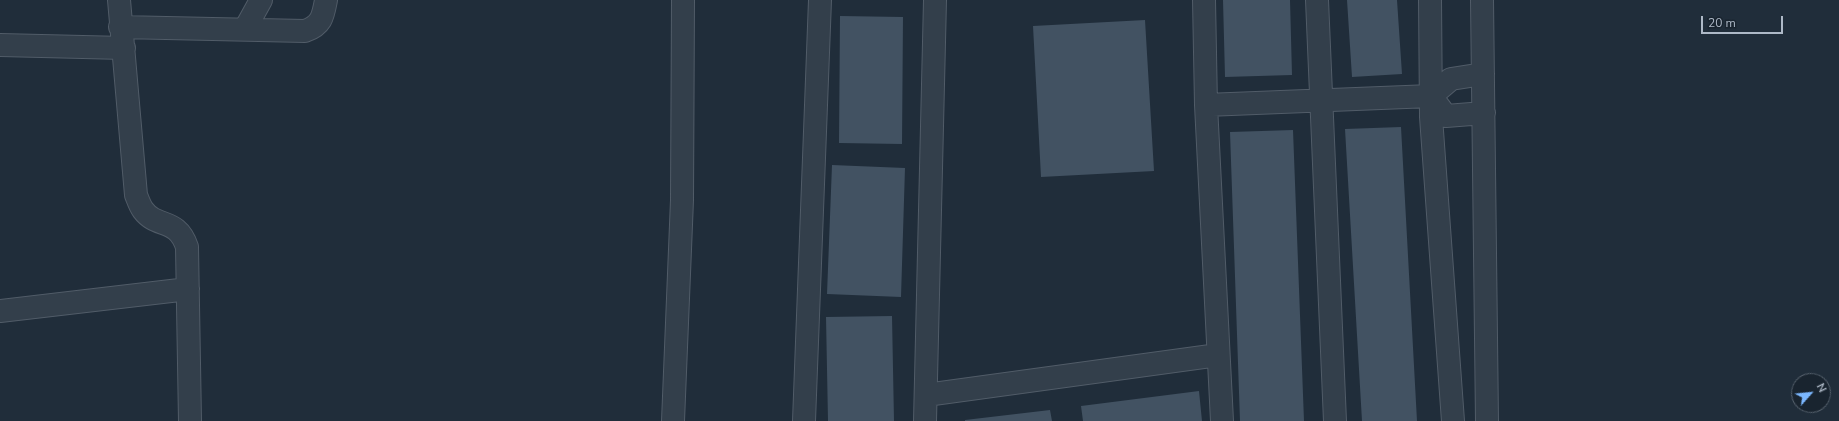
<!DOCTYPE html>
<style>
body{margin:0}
#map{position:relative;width:1839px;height:421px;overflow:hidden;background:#202d3a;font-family:"Nunito Sans",sans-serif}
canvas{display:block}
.north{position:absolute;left:1791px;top:373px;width:40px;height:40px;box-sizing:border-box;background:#19242f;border:1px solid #55606c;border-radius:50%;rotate:63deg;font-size:11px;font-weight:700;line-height:16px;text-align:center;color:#aeb9c7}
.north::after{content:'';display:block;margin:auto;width:14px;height:18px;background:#7bb7ff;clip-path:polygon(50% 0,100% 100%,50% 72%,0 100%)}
.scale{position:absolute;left:1701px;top:16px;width:82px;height:18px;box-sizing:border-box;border:2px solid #aeb9c7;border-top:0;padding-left:5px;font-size:12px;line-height:14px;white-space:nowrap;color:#aeb9c7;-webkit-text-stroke:3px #19242f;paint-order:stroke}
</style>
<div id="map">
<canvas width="1839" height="421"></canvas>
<div class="north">N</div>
<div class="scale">20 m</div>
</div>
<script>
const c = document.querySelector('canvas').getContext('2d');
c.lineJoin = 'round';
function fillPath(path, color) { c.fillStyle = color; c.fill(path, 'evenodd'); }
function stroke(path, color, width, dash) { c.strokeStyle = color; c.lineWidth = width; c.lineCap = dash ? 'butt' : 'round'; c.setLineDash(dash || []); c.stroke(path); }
fillPath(new Path2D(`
 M1223 0H1290L1292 75 1225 77Z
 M1347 0H1397L1402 74 1352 77Z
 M840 16 903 17 902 144 839 143Z
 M1145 20 1154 171 1041 177 1033 26Z
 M1401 127 1417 421H1362L1345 129Z
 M1293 130 1304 421H1240L1230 132Z
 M832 165 905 168 901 297 827 294Z
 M892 316 894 421H828L826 317Z
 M1199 391 1202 421H1083L1081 406Z
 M1050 410 1052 421H965V420Z`), '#425262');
const minor = new Path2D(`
 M119 0 136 195C138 200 140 206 143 210 157 229 177 217 187 247L190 421
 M1204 0 1206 105 1431 96 1451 79 1483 74
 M1317 0 1335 421
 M1430 0 1431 117 1453 421
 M1482 0 1487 421
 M120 27 305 31C322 25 323 16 326 0
 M245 29 261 0
 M0 45 124 48
 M1431 96 1446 116 1484 113
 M1206 105 1222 421
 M0 311 188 289
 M926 395 1218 355
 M673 421 682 200 683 0
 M804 421 820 0
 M925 421 935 0`);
stroke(minor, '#515c68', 24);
stroke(minor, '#333f4b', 22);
</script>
